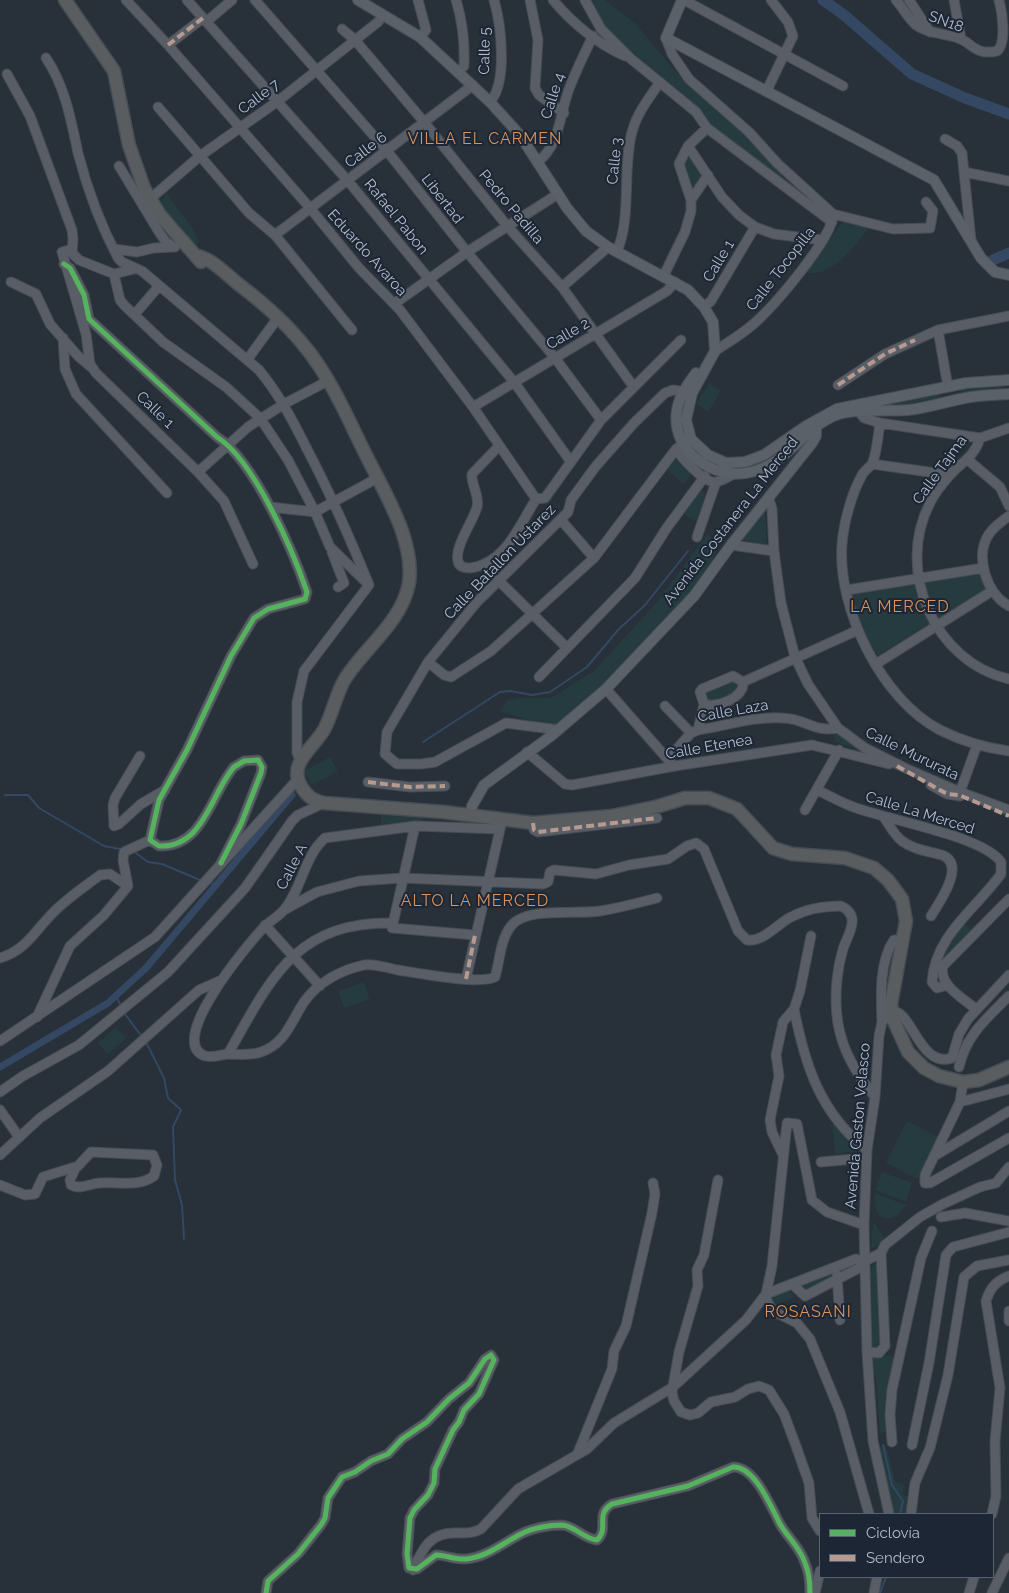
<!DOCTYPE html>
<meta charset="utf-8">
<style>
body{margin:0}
#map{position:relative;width:1009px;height:1593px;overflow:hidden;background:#283039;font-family:Raleway,sans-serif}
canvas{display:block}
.legend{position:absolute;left:819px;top:1513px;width:175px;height:65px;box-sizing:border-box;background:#1c2634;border:1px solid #586270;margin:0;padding:6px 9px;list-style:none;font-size:15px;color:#b2bcca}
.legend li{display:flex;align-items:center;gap:10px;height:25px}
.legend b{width:25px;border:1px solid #586270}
</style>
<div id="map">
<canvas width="1009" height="1593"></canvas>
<ul class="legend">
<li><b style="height:6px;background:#56b35d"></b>Ciclovía</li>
<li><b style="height:6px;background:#b69a8f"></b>Sendero</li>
</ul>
</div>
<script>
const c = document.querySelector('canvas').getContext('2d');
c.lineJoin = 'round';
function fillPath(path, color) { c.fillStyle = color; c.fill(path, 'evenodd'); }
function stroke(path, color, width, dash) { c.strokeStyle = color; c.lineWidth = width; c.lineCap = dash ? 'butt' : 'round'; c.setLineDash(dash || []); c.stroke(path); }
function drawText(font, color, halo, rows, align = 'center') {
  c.font = font + ' Raleway,sans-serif'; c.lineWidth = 4; c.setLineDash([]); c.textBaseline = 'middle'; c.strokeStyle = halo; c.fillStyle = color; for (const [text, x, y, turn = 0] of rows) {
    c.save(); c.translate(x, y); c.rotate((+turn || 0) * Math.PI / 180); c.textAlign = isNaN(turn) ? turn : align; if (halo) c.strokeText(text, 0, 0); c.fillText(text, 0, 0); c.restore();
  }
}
fillPath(new Path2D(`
 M588 0H605L636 24 675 71 743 130 825 212 745 154 617 43Z
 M687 157 690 158 702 175 693 188 691 186 683 166Z
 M166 193 192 227 199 242 195 244 169 217 161 202Z
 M845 219 870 226C859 242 828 283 804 271Z
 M709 383 721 391 708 412 696 404Z
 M1001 386 1002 389 961 394 960 390Z
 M939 394 940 398 890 407V405Z
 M674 459 692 473 684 484 666 469Z
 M700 489 706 494 697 522 684 514Z
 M765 510 767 545 742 540Z
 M708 533 717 551 701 582 607 684 557 725 534 722 500 711 508 700 517 698H551L595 670 657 602Z
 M980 572 987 590 937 620 922 581Z
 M916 581 930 623 878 655C864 637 856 616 853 594Z
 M736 679 740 689 738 692 711 702 708 701 705 692Z
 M833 733 839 735 863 752 836 742Z
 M330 757 338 771 312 785 304 771Z
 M963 797 1009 814V819Z
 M381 815 424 818 418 824 381 827Z
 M964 921 972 931 938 967 957 929Z
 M364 982 370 999 344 1008 338 991Z
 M116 1027 126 1038 108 1054 98 1043Z
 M835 1120 857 1147V1153L847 1152 835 1155 832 1121Z
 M907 1121 938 1137 917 1179 886 1163Z
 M882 1172 912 1183 906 1202 875 1190Z
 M875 1193 906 1205C899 1215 892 1222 879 1216L875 1207Z
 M873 1221 886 1241 871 1249Z
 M875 1264 879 1265 881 1349 872 1348 871 1268Z
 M831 1274 830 1278 807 1291 801 1285Z
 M787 1289 795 1297 773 1306 769 1296Z
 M878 1355 896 1357 886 1406 887 1432 880 1433 876 1376 871 1375V1358H875Z
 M886 1444 895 1481 904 1485 903 1494 914 1502 911 1514H895L880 1459V1446Z`), '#253b3f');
stroke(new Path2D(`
 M828 4V0
 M423 742 500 692 510 691 532 695 550 692 587 667 618 630 645 605 688 551
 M5 795H28L39 808 104 846 120 849
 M133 851 148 862 162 864 200 880
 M211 883 218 885
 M116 996 120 1004
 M125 1014 142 1037
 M146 1042 164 1078 168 1098 181 1110 173 1127 175 1180 182 1205 184 1239
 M883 1445 892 1485 903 1501 900 1514
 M880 1593 886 1577`), '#344863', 2);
stroke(new Path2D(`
 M0 1067 108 1003 146 968 292 795`), '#344863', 7);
stroke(new Path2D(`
 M823 0 844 15 912 74 965 98 1009 114
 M993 260 1009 253`), '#344863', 11);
const minor = new Path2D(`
 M126 0 168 45 310 208 359 268 400 310 473 407 536 499 545 498 601 420 681 340
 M187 0 348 181 514 382 571 462
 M255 0 387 151 467 252 555 358 601 420
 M418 0 426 30 420 37
 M456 0C463 23 465 43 464 66L458 72
 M530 0 538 40 535 88 539 95 564 113
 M553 0C572 23 599 45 625 56
 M585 0 601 29 630 58 696 112 707 128 832 222
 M684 0 843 86
 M896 0C903 8 908 18 916 25 928 34 944 33 958 38 973 43 975 56 997 51 1007 43 1002 11 999 0
 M909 0 930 32
 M954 0 961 39
 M206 22 232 0
 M342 29 355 40 424 122 508 227 562 287 633 386
 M666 38 672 54 689 79 749 132 777 163 833 214 893 229 930 228 933 211 926 202
 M168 45 203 18
 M46 58C65 86 71 120 78 153 87 188 101 226 118 258L122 262 142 271 259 370C279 394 293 421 307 449 330 493 350 538 369 585
 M7 74 30 116 72 230 73 239 72 253
 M767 90 793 36 788 22 771 0
 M490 102C508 82 501 24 494 0
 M158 107 249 213 275 235 352 330
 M945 139 957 146 962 153 971 240
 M688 146 722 197 739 215 755 227 774 234 823 240
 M537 162C560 147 560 112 569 89 576 71 584 54 593 36
 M119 166 159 232 166 242 174 247
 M964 172 1009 181
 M150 199 200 156 278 101 378 22 383 15
 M691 200 679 164 688 146 707 128
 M275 235 473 85
 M114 249 137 252 154 248 175 247
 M617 251C632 217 622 169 632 132 637 113 649 98 660 82
 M64 264 70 268 84 295 89 319 217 437C254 460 293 551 307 592L305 599 268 609 254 618 231 656 187 750 159 800 150 840 159 846C204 848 211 793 234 767L244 761 258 760 262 767 261 773 241 824 221 863
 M134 269 114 274 79 260 69 250 62 252 86 334 90 364 96 373 198 472 224 501 253 564
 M114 274 120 300 124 305 163 342 226 387 260 418 288 460 315 512 330 547 366 582
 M663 277 685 232 691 211V200L708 175
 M11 282 36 294 50 324 78 356 91 367
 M562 287 608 247
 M394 304 467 252 558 194
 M704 307 711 301 755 227
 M135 314 159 286
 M938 330 948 387
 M63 338 65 369 76 394 167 493
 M715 351C730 341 746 332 759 319 777 302 831 239 833 216
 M247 360 274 323
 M838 385 885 354 938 330 1009 316
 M473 407 667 291 675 282
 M860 413 864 418 880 423 980 438 1009 428
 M880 423C878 435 877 453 872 464 869 468 864 471 862 475 851 495 844 522 842 544 837 609 882 700 940 730 962 741 985 748 1009 751
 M980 438C975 456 962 462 950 475 943 483 934 494 930 503 895 570 934 662 1009 679
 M498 447 472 474C471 485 480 496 477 507 473 522 454 547 458 561 459 567 465 568 470 568 505 564 519 526 536 499
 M676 449C681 457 705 484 716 482 722 481 729 476 734 474
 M968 460 1000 487 1009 506
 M872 464 950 475
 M198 472 248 427 284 404 322 384
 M769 499 772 509 774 551 781 603 795 657 808 684 838 728 865 748 905 768 960 792 1009 810
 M270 507 315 512 372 481
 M1009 516C1002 521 994 527 989 534 974 557 987 594 1009 606
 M561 520 594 558
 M697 537 716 482
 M731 545 774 551
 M332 552 344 583 338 587
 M498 580 566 647
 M847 590 983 568
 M428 662 444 675 451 677 491 651 594 558 676 449 689 440
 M876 664 992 591
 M539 677 635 578 666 529 705 476
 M743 682 858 630
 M606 689 671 763
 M665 706 691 733
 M559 730 506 723 435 762 421 764H397L385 754 387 732 428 662 477 602 568 512 571 500 596 466 634 423 665 393 673 390 688 392
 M698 730 704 704 700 692 702 689 733 676 743 682C745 697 717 709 704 704
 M527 752 565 784 572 785 675 766 812 745 889 764
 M140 756 115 798 113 805 114 826 119 824 141 804 165 790
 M668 759 691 733 698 730C725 726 755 716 782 718 805 718 814 733 838 728
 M300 760 297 753V702L304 671 369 585
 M368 782 410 787 445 786
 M931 785 947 794 960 796
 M817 790C828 795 840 802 851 806 885 820 982 835 1001 862V874C976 909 935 935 932 982L937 988 948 985
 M960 792 977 745
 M805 810 839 750
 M883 816C889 824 894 835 902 841 914 850 928 851 942 855 967 864 939 903 931 916
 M533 823 534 830 538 832 657 818
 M415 826 392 928 475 935
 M500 829 415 826 325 838C304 856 302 889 284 910 278 917 270 921 264 927 249 943 165 1042 205 1056 213 1058 220 1055 227 1054 239 1054 249 1056 261 1052 285 1044 291 1022 304 1002 318 982 341 970 364 965 375 963 386 968 398 970 417 973 480 985 495 977 500 961 500 940 511 926 527 906 578 915 600 911 619 908 638 903 657 898
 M286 909 317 892 359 881 402 878 543 884 548 882 550 872 554 870 596 874 629 865 668 859 687 846 696 843 704 849 738 931 747 940C764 942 777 924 791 917 806 909 824 906 841 906 862 916 848 934 843 949 840 959 838 969 837 980 832 1028 845 1060 875 1097
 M265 925 320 986
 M0 958C24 951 33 934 49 917 63 901 83 888 100 875L110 874 128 886
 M466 979 501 825
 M794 1009C805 1065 820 1113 867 1150
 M976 1009C964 999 938 985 943 966L1009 899
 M37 1017 70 946 104 915 128 886 123 860 124 852 150 840
 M882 1022C881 997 879 961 894 940H904
 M0 1041 155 937 297 780
 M228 1054C270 980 295 921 393 923
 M959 1067C966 1035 987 1018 1009 996
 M963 1082 960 1102 925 1175V1183H930L1009 1138
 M0 1092 23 1076 79 1045 168 972 245 888 292 821 298 815 324 803
 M960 1102 1009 1089
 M0 1110 19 1137
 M0 1155 40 1118 108 1071 199 990 222 980
 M783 1155 772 1132 770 1120 779 1076 776 1055 783 1022 794 1009 800 991 811 936
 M936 1155 1009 1111
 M821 1162 866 1158
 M718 1180 704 1255 697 1270 698 1286 679 1352 672 1392 674 1401 681 1412 690 1415 698 1413 711 1402 735 1397 748 1389 759 1386 769 1390 784 1414 796 1446 809 1483 812 1518 820 1531
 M0 1185 25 1195 35 1194 43 1177 78 1166 91 1152 153 1155 157 1165 154 1176C137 1188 117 1181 99 1183 89 1184 80 1190 71 1185L70 1180 76 1167
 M941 1217 965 1213 1009 1221
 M864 1225 827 1212 812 1200 797 1124 787 1123 772 1266 766 1294 767 1301 773 1311 797 1323 810 1339 840 1412 869 1514
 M837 1275 840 1320
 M792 1284 805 1296 859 1268 863 1262 881 1253 885 1245 920 1217 943 1204 980 1187 996 1183 1009 1167
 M1009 1311V1321
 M867 1352 879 1353 885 1346 881 1253
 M892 1442 890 1415 892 1390 921 1258 932 1231
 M912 1445 929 1363 946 1255 953 1247 1009 1232
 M577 1455 612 1369 614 1351 626 1326 652 1213 655 1194 653 1183
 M889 1514 873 1441 867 1352 864 1225 867 1150 875 1097 879 1036 882 1022 892 1011C912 1010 920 1069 952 1058L959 1034 968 1019 1009 975
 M911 1514 915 1483 930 1448 948 1375 964 1277 977 1266 1009 1260
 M992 1514 996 1496 995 1441 1000 1388 986 1301C990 1288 996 1281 1009 1276
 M413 1570C422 1550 429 1533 454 1533 464 1533 471 1534 481 1529L518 1489 587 1449 614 1423 673 1387 746 1320 766 1294 856 1259 863 1262
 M266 1593 268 1581 298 1554 321 1525 325 1518 328 1498 342 1477 355 1472 371 1461 388 1454 402 1439 427 1422 449 1399 469 1383 485 1359 491 1355 494 1360 479 1394 464 1410 459 1422 453 1430 435 1469 434 1483 428 1495 414 1510 410 1518 407 1554 409 1568 417 1569 436 1555C446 1555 455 1560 466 1559 487 1557 503 1543 521 1534 532 1528 550 1525 562 1525 575 1526 584 1539 597 1540 610 1528 594 1515 612 1504L688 1486 733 1467C755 1466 771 1507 780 1524 788 1538 800 1547 805 1563 809 1572 810 1583 810 1593
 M815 1593 820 1571
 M874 1593 877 1577
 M969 1593 974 1577
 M992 1593 1009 1558`);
const major = new Path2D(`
 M358 0 420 37 490 102 520 135 567 208 586 231 608 247 688 290 704 307 713 322 715 351 692 393 686 420 691 439 708 455 726 463 745 462 764 455 806 426 837 409 966 383 1009 380
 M682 0 666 38 934 180 981 258 995 272 1009 275
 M696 373C688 384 679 396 677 410 670 452 716 483 755 471 788 462 807 424 839 414 860 408 886 412 908 410 929 408 950 400 971 397 983 395 996 395 1009 394
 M471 815 472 806 484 785 551 736 606 689 694 596 731 545 812 443 816 436V428`);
const highway = new Path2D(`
 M65 0 114 71 129 145 144 188 160 215 201 262
 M198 256C213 260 225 273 237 283 274 311 306 341 329 382 344 407 355 434 368 459 386 495 415 542 409 583 402 622 365 647 345 679 336 694 333 712 325 728 315 747 287 763 301 786 307 796 312 800 324 803L444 812 533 823 612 816 659 806 685 798H709L737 809 773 848 792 854 845 858 874 868 888 880 902 899 906 921 891 1004 893 1019 908 1052 924 1068 939 1076 963 1082 979 1080 1009 1067`);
stroke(minor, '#474c53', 11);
stroke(major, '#464c55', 12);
stroke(highway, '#464c54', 15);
stroke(minor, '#595e66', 9);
stroke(major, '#5b6168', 10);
stroke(highway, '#5a5d60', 12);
stroke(new Path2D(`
 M168 45 203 18
 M838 385 885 354 915 340
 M897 766 947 794 959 795 1009 816
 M368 782 410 787 445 786
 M533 823 534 830 538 832 657 818
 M466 979 475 935`), '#b69a8f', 4, [8, 4]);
stroke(new Path2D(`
 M64 264 70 268 84 295 89 319 217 437C254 460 293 551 307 592L305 599 268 609 254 618 231 656 187 750 159 800 150 840 159 846C204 848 211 793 234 767L244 761 258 760 262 767 261 773 241 824 221 863
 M266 1593 268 1581 298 1554 321 1525 325 1518 328 1498 342 1477 355 1472 371 1461 388 1454 402 1439 427 1422 449 1399 469 1383 485 1359 491 1355 494 1360 479 1394 464 1410 459 1422 453 1430 435 1469 434 1483 428 1495 414 1510 410 1518 407 1554 409 1568 417 1569 436 1555C446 1555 455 1560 466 1559 487 1557 503 1543 521 1534 532 1528 550 1525 562 1525 575 1526 584 1539 597 1540 610 1528 594 1515 612 1504L688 1486 733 1467C755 1466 771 1507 780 1524 788 1538 800 1547 805 1563 809 1572 810 1583 810 1593`), '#56b35d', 5);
drawText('15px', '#b2bcca', '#1c2634', [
 ["SN18",946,22,20],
 ["Calle 5",485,51,-89],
 ["Calle 4",553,96,-72],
 ["Calle 7",259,97,-37],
 ["Calle 6",366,150,-37],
 ["Calle 3",615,161,-84],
 ["Libertad",442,199,52],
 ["Pedro Padilla",511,207,50],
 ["Rafael Pabon",396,217,51],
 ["Eduardo Avaroa",367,253,48],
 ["Calle 1",719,261,-59],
 ["Calle Tocopilla",781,269,-52],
 ["Calle 2",568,334,-30],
 ["Calle 1",155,410,44],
 ["Calle Tajma",940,470,-54],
 ["Avenida Costanera La Merced",731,521,-52],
 ["Calle Batallon Ustarez",500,562,-46],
 ["Calle Laza",733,711,-10],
 ["Calle Etenea",709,747,-10],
 ["Calle Mururata",912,754,26],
 ["Calle La Merced",920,813,17],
 ["Calle A",292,867,-63],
 ["Avenida Gaston Velasco",858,1126,-85]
]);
c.letterSpacing = '1px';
drawText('16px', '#dc925c', '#1c2634', [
 ["VILLA EL CARMEN",485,139],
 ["LA MERCED",900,607],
 ["ALTO LA MERCED",475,901],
 ["ROSASANI",808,1312]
]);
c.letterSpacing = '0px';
</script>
